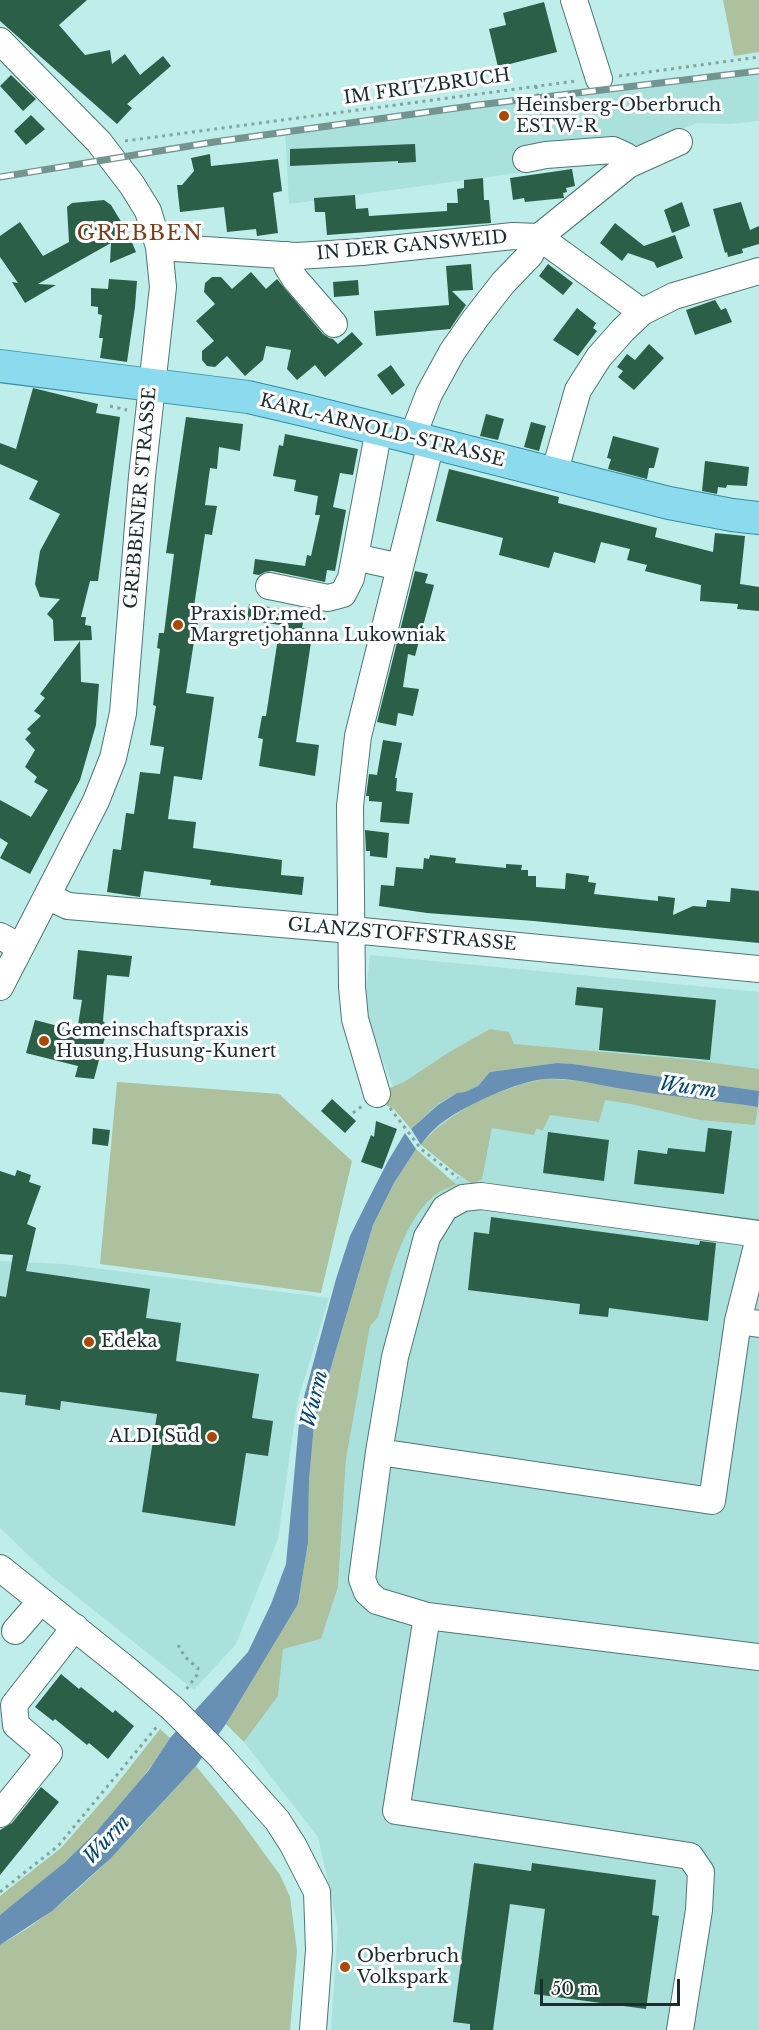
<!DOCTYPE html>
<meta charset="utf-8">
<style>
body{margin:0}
#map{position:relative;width:759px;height:2030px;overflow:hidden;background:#bfede9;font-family:"Libre Baskerville",serif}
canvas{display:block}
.scale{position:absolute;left:540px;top:1979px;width:140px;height:27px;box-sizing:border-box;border:3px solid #1b2d2b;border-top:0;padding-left:8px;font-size:18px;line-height:21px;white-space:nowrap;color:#1b2d2b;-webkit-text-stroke:4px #fff;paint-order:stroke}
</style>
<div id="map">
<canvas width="759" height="2030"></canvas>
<div class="scale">50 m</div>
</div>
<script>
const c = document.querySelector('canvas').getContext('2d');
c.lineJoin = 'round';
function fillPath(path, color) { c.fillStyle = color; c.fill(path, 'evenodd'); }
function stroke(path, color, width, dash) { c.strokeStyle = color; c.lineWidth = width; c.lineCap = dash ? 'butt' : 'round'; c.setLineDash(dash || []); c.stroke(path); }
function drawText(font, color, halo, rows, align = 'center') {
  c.font = font + ' "Libre Baskerville",serif'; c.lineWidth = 6; c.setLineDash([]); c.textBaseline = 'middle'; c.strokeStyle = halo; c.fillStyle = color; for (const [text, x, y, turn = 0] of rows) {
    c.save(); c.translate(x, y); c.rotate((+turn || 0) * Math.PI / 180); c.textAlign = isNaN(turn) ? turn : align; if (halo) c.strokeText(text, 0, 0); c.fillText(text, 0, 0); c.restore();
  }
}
fillPath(new Path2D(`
 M759 68V121L730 124 697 123 665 136 604 173 598 162 289 204 285 129Z
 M370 955 759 992V2030H331L338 1928 318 1837 244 1742 278 1696 283 1649 321 1639 338 1587 346 1459 370 1326 391 1260 420 1197 471 1170 396 1095 364 1011Z
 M0 1261 62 1264 329 1298 297 1403 278 1539 236 1644 194 1690 47 1573 0 1528Z`), '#aae1dd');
fillPath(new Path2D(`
 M723 0H759V52L734 56Z
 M490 1029 509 1032 514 1044 693 1060 759 1069V1091L573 1064 557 1063 490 1072 478 1086 465 1092 457 1093 438 1104 411 1129 394 1109 369 1097 404 1082 451 1051Z
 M544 1079 586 1081 629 1090 702 1098 758 1107 755 1125 700 1120 631 1104 605 1100 599 1122 550 1115 543 1130 536 1129 534 1135 492 1128C488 1145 486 1162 482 1179L473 1184 456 1173 421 1145C448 1111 502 1087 544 1079Z
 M117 1082 279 1094 352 1161 321 1293 100 1264Z
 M416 1149 457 1185C451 1187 444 1189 439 1192 403 1217 390 1277 378 1317L370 1326 346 1459 338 1587 321 1639 283 1649 278 1696 244 1742 226 1724 298 1604 308 1543 309 1481 314 1425 373 1225 394 1183Z
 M160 1729 170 1738C163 1748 157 1760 149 1769 108 1825 56 1874 0 1915V1896L61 1848 112 1790Z
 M196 1766 237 1816 280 1875 290 1897 297 1951 290 2030H0V1945C78 1902 136 1831 196 1766Z`), '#adc19f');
fillPath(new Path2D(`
 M557 1063 573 1064 759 1091 758 1107C715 1100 673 1097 630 1090 601 1086 574 1077 544 1079 519 1081 467 1105 447 1119 436 1126 428 1135 421 1145L411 1129 438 1105 457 1093 465 1092 478 1086 490 1072Z
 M405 1133 416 1149 394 1183 373 1225 314 1425 309 1481 308 1543 298 1604 226 1724 196 1766 111 1858 52 1911 0 1945V1915L64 1863 97 1831 149 1770 170 1738 248 1652 271 1604 286 1564 300 1412 336 1279 350 1236 368 1200 388 1161Z`), '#6890b4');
fillPath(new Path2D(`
 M0 0H87L59 25 85 55 110 50 112 64 125 54 140 75 163 56 171 66 127 104 132 108 117 124 0 21Z
 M544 2 557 52 498 67 489 29 506 25 503 13Z
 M11 75 36 99 23 111 0 86Z
 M31 115 45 129 26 145 14 131Z
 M415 144 416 162 398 163V161L290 166V149Z
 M210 154 211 166 278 159 282 191 273 193 278 233 257 236 256 229 227 232 224 207 180 212 177 185H182L194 171 191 158Z
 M572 169 575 186 566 188 567 192 563 193 564 198 525 202 524 198 513 200 510 178Z
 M483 178 484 200H489L491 223 327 235 325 212H315L314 198 355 195 356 209 368 208 369 216 447 211V203H458L457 189 464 188V180Z
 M104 200 111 205 128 233 136 252 110 263 111 243 38 284 56 285 25 303 12 282 18 283 0 257V236L20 222 43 256 69 242 67 207 72 203Z
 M682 202 690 226 672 233 664 210Z
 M741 202 750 230 759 226V244L742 249 743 253 728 257 727 252 725 253 713 209Z
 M615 223 644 246 675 235 683 258 657 268 654 262 628 253 622 261 600 243Z
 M471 264 473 290 452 291 466 305 450 329 376 336 374 311 449 305 446 266Z
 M548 264 573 283 563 295 539 276Z
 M251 272 266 289 277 279 323 334 329 338 333 339 338 344 352 332 363 344 325 377 315 365 297 380 287 369 291 350 266 346 263 360 245 376 227 356 215 367 207 366 202 360V351L214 341 196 321 215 304 204 292 205 283 212 277H221L232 289Z
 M109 279 137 281 135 307 127 362 100 358 103 338H99L102 315 98 314V307L91 306V288L108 289Z
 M358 280 359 295 334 297 333 282Z
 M715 300 721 310 726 308 732 322 695 335 686 310Z
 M577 308 596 323 593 328 597 331 578 356 553 340Z
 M649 344 664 358 634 390 618 377 623 371 617 367 627 354 635 360Z
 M391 365 405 385 392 395 377 375Z
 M33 388 98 404 96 413 120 417 98 581H90L81 617H86L85 625 91 626 92 640 54 641 53 620 47 614 60 599 40 597 35 584 40 551 60 514 29 499 38 481 0 464V443L16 449Z
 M486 414 504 419 498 440 480 436Z
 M186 417 243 424 240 451 219 447 217 469 210 468 205 505 217 506 212 535 205 534 194 606 201 607 197 627 205 636 194 641 186 693 214 697 202 780 174 776 168 819 196 822 193 848 282 860 281 875 304 877 302 895 210 885 211 880 144 871 140 897 107 892 113 849 121 850 126 813 134 814 140 772 160 774 164 747 150 745 156 706 153 705 160 649 157 648 159 633H164L174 554 166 553Z
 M531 422 546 426 539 451 524 447Z
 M285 434 358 449 353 475 340 473 333 507 346 510 335 571 327 570 325 582 272 571 265 572 259 575 253 574 255 559 305 566 307 555 311 556 320 515H315L318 496 294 491 296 480 273 476 279 445 283 446Z
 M613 436 659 448 654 468H649L647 479 608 469 611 459 607 458Z
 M705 461 749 467 747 486 727 485 726 488 718 487 717 494 702 491Z
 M449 469 559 497 558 503 657 528 655 537 713 552 715 533 745 536 740 584 759 587V611L737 609 738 604 700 601 701 585 645 571 647 565 627 560 630 549 601 542 595 563 554 552 549 568 499 555 503 538 436 521Z
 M415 571 428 574 425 583 434 585 415 656 408 654 403 687 419 689 413 716 398 713 396 726 377 722Z
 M249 604 305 612 302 628 313 629 296 742 319 745 315 776 259 766 263 739 258 738 262 716H266L280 625 247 620Z
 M80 641 81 682 99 684 96 725 80 780 30 874 0 858 8 843 0 838V800L31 817 48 790 34 782 37 777 25 767 35 750 25 739 31 733 27 729 41 716 34 711 45 698 40 694Z
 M383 740 402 743 395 778H397L396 791 413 793 409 824 380 822 382 802 369 801V796H366L369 774 377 775Z
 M365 830 389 833 387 858 370 856V851H366Z
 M430 855 456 858 455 863 506 868V864L522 865 521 870H528V876H536V887L565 889 566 873 589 876 588 882 596 883 594 894 658 901V896L675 898 673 915 693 906 706 907 707 900 730 902 731 888 759 891V943L534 921 427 913 379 906 381 885 394 886 396 867 423 869 424 858 429 859Z
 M78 950 132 956 129 977 107 975 103 1021 108 1026 94 1079 75 1077 78 1066 26 1053 35 1020 77 1031 82 1000 73 999Z
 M577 987 716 1000 710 1060 599 1050 603 1008 575 1005Z
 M332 1099 356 1121 345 1133 321 1111Z
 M376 1121 397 1129 382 1169 361 1162 371 1135 374 1137Z
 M93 1128 110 1130 108 1146 92 1144Z
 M708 1128 732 1131 724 1194 634 1184 638 1150 667 1154 668 1148 705 1152Z
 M548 1132 609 1140 604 1181 543 1173Z
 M17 1170 31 1175 29 1182 41 1186 27 1224 36 1228 26 1271 150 1289 146 1318 181 1323 176 1361 259 1374 252 1418 273 1421 268 1456 246 1453 235 1526 142 1512 157 1414 61 1401 60 1410 25 1405 26 1395 0 1392V1296L6 1297 13 1255 0 1254V1171L15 1176Z
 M491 1217 699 1245 700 1241 716 1243 708 1321 609 1308 608 1317 579 1314 580 1304 468 1290 474 1232 489 1234Z
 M61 1674 79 1689 81 1687 113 1713 115 1710 134 1726 108 1759 89 1743 87 1745 55 1719 53 1721 35 1707Z
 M41 1787 59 1802 0 1875V1830L12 1823Z
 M474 1863 531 1871 532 1863 656 1880 652 1915 659 1916 646 2009 534 1994 545 1909 510 1904 493 2030H470V2024L453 2022Z`), '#2b5f47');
const minor = new Path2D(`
 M574 0 599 79
 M0 41 99 142 132 185 148 211 159 247 163 287 142 476 123 713 113 758 96 801 0 987
 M628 165 679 142
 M159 247 297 256 362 252 513 236 539 237 642 312
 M287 255V266L295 279 334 324
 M412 438 429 394 452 352 475 319 503 283 530 255 539 237 628 165 626 156 613 150 546 155 526 159
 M554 474 578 390 599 357 623 330 642 312 674 296 759 271
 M355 557 400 567
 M269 586 328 598 343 594 351 578 379 429
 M47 896 68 906 352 930 759 969
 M0 936 20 947
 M377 1094 355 1019 352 987 350 806 358 736 431 443
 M759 1234 481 1196 463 1198 445 1208 427 1237 395 1357 379 1452 712 1501 738 1321 759 1324
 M738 1321 759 1238
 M379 1452 362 1579 367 1592 377 1601 427 1616 759 1657
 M0 1568 126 1669 172 1708 218 1754 277 1820 293 1845 317 1892 319 1950 313 2030
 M427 1616 396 1811 690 1856 701 1872 699 1910 680 2030
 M15 1631 41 1601
 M0 1814 49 1753 16 1725 14 1705 75 1627`);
const major = new Path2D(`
 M0 366 248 397 308 411 669 503 732 515 759 518`);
stroke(minor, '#4c7773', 28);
stroke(major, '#328ea2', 34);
stroke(new Path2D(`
 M619 76 759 57
 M536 86 543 133
 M540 113 592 106
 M125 141 576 81
 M110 406 127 410
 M390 1108 421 1149 458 1178
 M353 1113 362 1106
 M178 1645 185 1657 198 1668 197 1675 185 1691
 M0 1892 58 1846 159 1724`), '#82a5a2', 3, [3, 4.5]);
stroke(minor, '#fff', 26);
stroke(major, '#8cdaee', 32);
const rail = new Path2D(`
 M0 177 214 142 478 105 759 71`);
stroke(rail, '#739491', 7);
stroke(rail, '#fff', 4.5, [14]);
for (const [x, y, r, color] of [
 [504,116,6,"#aa4903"],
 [178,625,6,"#aa4903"],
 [44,1041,6,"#aa4903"],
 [89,1342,6,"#aa4903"],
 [212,1437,6,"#aa4903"],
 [345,1967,6,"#aa4903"]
]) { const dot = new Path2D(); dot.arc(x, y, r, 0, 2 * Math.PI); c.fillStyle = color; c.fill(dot); stroke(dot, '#fff', 2); }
drawText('18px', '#1b2d2b', '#fff', [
 ["IM FRITZBRUCH",427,87,-8],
 ["IN DER GANSWEID",412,246,-5],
 ["KARL-ARNOLD-STRASSE",382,431,14],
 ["GREBBENER STRASSE",141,498,-85],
 ["GLANZSTOFFSTRASSE",402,935,5]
]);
drawText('18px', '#1b2d2b', '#fff', [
 ["Heinsberg-Oberbruch",516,106],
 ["ESTW-R",516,127],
 ["Praxis Dr.med.",190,615],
 ["Margretjohanna Lukowniak",190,636],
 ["Gemeinschaftspraxis",56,1031],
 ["Husung,Husung-Kunert",56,1052],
 ["Edeka",101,1342],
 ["ALDI Süd",200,1437,"right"],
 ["Oberbruch",357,1957],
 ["Volkspark",357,1978]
], 'left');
drawText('italic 20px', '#004674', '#fff', [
 ["Wurm",688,1088,8],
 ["Wurm",315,1399,-76],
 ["Wurm",107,1840,-47]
]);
c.letterSpacing = '1.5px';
drawText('21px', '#7c3c19', '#fff', [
 ["GREBBEN",140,234]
]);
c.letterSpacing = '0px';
</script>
